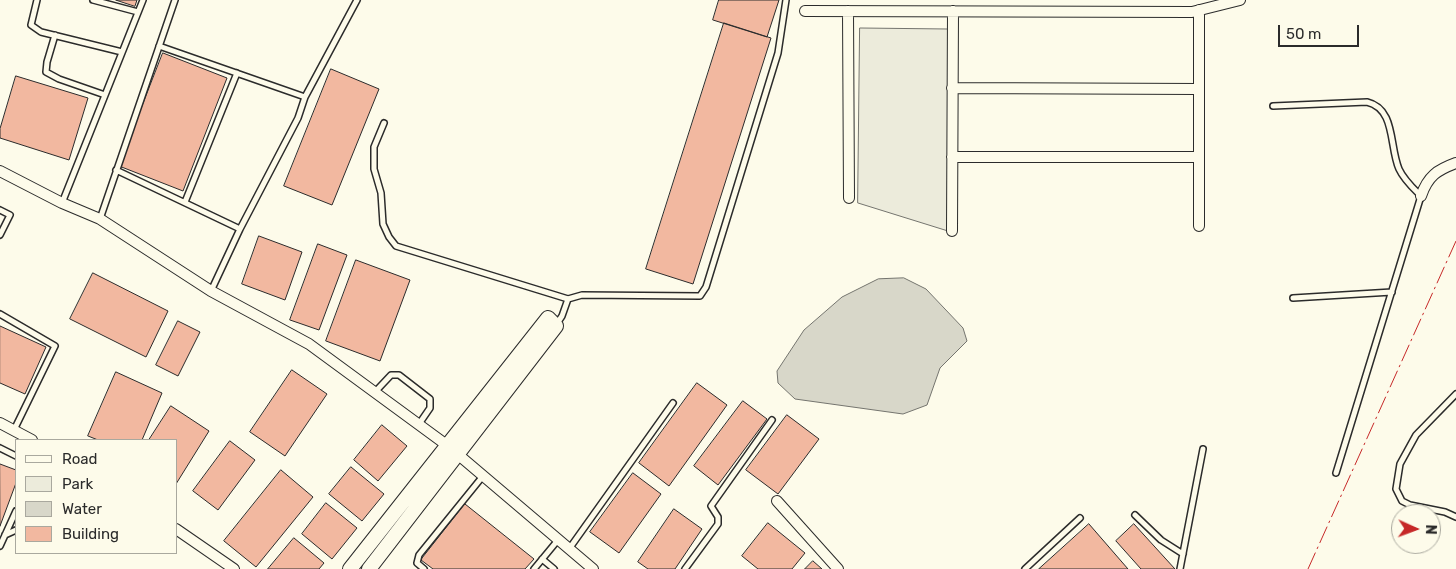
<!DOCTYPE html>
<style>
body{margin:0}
#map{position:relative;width:1456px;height:569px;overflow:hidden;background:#fdfbea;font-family:Rubik,sans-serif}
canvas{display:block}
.legend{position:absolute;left:15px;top:439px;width:162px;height:115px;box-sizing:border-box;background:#fdfbea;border:1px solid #a9a89e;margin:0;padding:6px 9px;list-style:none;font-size:15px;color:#2b2b2b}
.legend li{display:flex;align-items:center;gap:10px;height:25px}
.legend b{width:25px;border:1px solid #a9a89e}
.north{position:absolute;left:1391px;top:504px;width:50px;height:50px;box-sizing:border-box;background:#fdfbea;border:1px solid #a9a89e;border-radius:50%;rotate:92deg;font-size:14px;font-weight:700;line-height:20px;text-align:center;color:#2b2b2b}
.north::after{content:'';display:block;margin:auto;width:18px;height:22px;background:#c62828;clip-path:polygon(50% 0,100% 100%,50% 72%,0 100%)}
.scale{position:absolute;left:1278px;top:25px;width:81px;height:22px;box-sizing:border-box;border:2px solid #2b2b2b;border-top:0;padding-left:6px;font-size:15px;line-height:18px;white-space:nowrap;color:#2b2b2b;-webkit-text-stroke:4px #fdfbea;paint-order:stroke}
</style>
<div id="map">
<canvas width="1456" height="569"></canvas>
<ul class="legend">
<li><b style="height:6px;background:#fdfbea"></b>Road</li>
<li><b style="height:14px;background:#ecebdb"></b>Park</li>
<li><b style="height:14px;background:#d8d7c9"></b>Water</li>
<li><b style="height:14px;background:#f2b8a0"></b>Building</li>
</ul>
<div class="north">N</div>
<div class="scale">50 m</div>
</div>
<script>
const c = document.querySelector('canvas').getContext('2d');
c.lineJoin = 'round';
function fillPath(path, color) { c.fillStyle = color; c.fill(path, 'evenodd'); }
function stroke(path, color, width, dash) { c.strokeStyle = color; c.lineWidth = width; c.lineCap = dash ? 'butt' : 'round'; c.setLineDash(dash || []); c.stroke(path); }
const green = new Path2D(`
 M860 28 948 29V231L858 203Z`);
fillPath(green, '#ecebdb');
stroke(green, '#74746e', 1);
const water = new Path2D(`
 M904 278 926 289 963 328 967 341 940 368 927 405 903 414 795 399 778 383 777 371 804 330 842 297 878 279Z`);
fillPath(water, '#d8d7c9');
stroke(water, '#74746e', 1);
const building = new Path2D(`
 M116 0H137L135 6Z
 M719 0H779L767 37 713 20Z
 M724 23 771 38 693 284 646 269Z
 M163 53 227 78 183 191 119 166Z
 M331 69 379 89 332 205 284 186Z
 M16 76 88 98 69 160 0 138V129Z
 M259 236 302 252 285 300 242 284Z
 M318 244 347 255 319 330 290 320Z
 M356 260 410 280 380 361 326 341Z
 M93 273 168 311 146 357 70 319Z
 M178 321 200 332 178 376 156 365Z
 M0 326 46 347 25 394 0 383Z
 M292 370 327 394 285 456 250 432Z
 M116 372 162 393 142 440H98L88 436Z
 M697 383 727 405 669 486 639 463Z
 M743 401 767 419 718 485 694 466Z
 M171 406 209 431 176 484V440H149Z
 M787 415 819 439 778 494 746 470Z
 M382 425 407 446 378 481 354 460Z
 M230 441 255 460 218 510 193 491Z
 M0 464 16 470V483L0 526Z
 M351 467 384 494 362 521 329 494Z
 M281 470 313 497 256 567 224 541Z
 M633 473 661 494 619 553 590 532Z
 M326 503 357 528 332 559 302 534Z
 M465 504 534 559 525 569H433L421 560Z
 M674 509 702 529 675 569H648L638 562Z
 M768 523 805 553 792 569H758L742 556Z
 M1089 524 1128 569H1039Z
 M1134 524 1175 569H1141L1116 541Z
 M294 538 324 563 319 569H268Z
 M813 561 822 569H805Z`);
fillPath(building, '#f2b8a0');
stroke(building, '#2b2b2b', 1);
const lane = new Path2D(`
 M37 0 31 25 41 32 122 52
 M93 0 138 12
 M55 35 47 62 46 72 59 79 105 95
 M159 46 305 97
 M1273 106 1367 102C1396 109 1389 146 1399 169 1404 180 1413 188 1421 196L1336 473
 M384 123 374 147V169L381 193 383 224 389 237 396 246 568 299
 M116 170 240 229
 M185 202 237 73
 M62 203 143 0
 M0 210 10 215 0 235
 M100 219 175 0
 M211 291 240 229 298 118 305 97 357 0
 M1293 298 1392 292
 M0 314 55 346 14 430
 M556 325 562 316 568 299 582 295 700 296 706 287 778 53 786 0
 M375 392 391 375H399L430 399V408L419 424
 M1456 394 1416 435 1400 464 1396 489 1402 501 1410 505 1445 512 1456 517
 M0 448 16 456
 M1135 515 1161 540 1183 554
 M5 535 16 530
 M0 546 16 511
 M569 549 673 403
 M542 559 554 569
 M424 569 417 563 419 555 483 476
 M534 569 558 540
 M685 569 718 524V517L711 506 772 420
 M1025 569 1080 518
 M1180 569 1203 449`);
const street = new Path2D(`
 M805 11 1192 12 1240 0
 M848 11 849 198
 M952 88 1199 89
 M952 157H1199
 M0 171 62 203 100 219 211 291 309 344 448 446 593 569
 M1421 196C1428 176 1437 170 1456 163
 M1199 226V10
 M952 231 953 11
 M0 423 32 440
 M777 501 838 569
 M176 529 234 569`);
const secondary = new Path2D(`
 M350 569 548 318 556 326 369 569`);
stroke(lane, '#2b2b2b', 8);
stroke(street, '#2b2b2b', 12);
stroke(secondary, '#2b2b2b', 16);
stroke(lane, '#fdfbea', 5);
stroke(street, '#fdfbea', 10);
stroke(secondary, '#fdfbea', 14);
stroke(new Path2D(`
 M1308 569 1456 241`), '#c62828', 1, [18, 4, 2.5, 4]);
</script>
